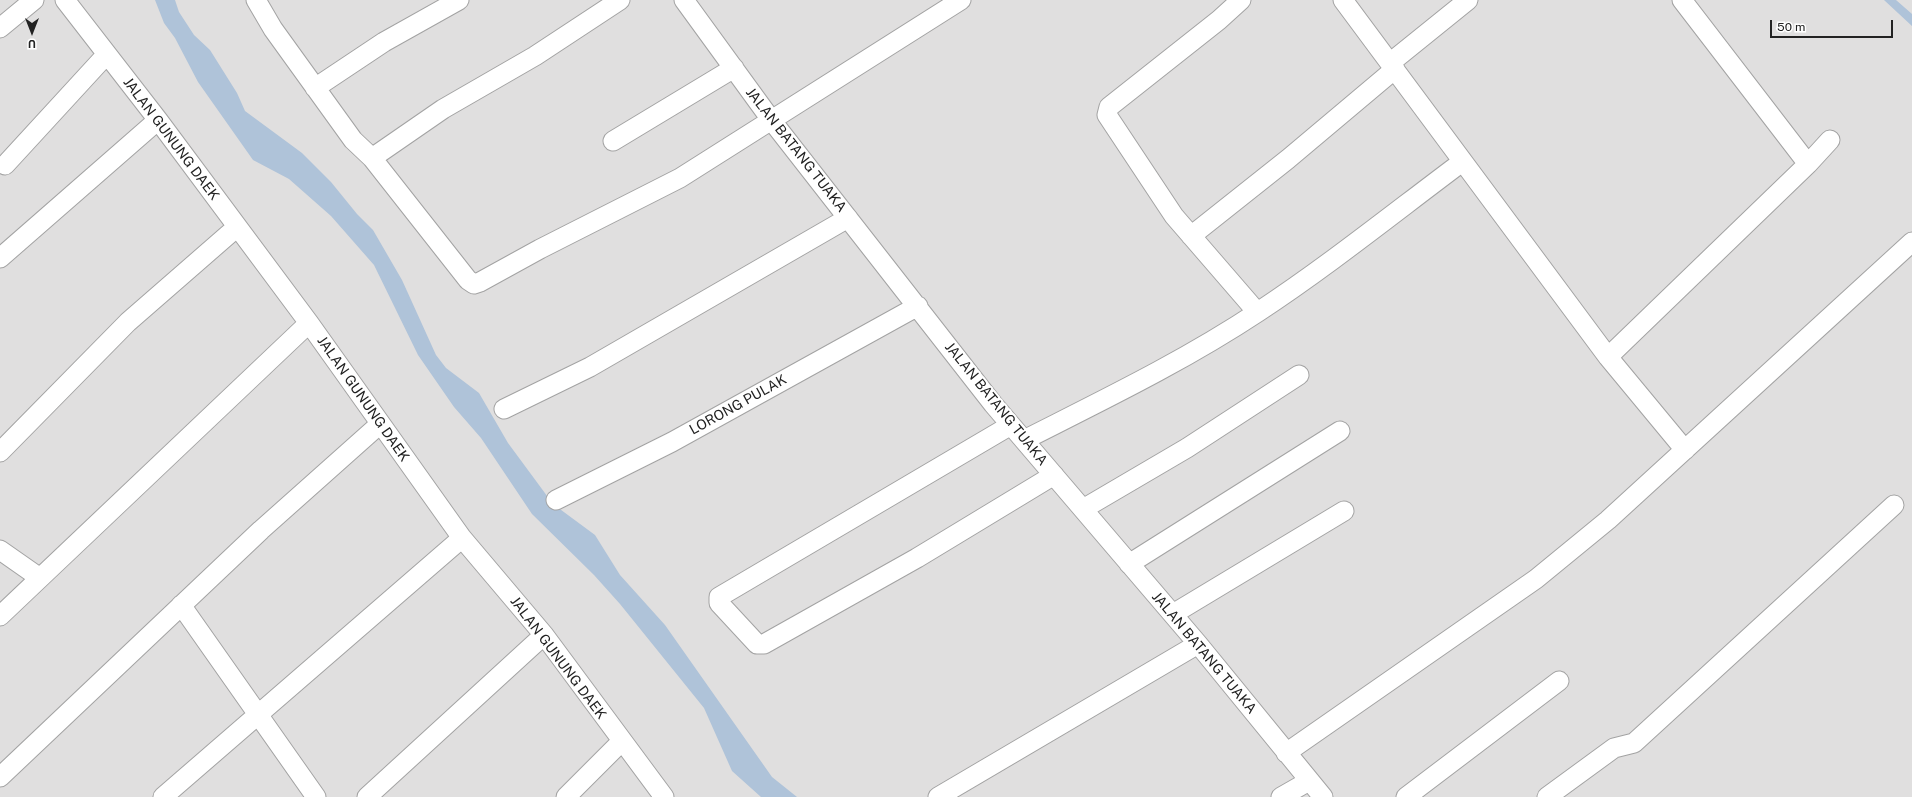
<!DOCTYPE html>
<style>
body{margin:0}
#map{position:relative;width:1912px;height:797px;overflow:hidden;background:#f1f0ea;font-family:"Public Sans",sans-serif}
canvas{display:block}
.north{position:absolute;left:12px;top:12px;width:40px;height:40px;-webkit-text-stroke:3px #fff;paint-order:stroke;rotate:180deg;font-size:11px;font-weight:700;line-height:16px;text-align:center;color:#222}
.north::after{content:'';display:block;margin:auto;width:14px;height:18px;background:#222;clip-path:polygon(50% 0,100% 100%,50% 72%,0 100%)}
.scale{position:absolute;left:1770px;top:20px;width:123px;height:18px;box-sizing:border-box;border:2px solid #222;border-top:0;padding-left:5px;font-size:12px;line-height:14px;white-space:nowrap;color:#222;-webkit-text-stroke:3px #fff;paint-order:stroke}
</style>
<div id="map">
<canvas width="1912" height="797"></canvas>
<div class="north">U</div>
<div class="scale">50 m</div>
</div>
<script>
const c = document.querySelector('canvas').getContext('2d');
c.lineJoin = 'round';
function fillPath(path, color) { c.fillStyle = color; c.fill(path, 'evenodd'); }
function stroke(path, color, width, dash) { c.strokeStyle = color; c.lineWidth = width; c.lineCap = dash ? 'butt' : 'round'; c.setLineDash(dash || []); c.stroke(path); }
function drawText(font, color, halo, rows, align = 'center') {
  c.font = font + ' "Public Sans",sans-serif'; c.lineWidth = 4; c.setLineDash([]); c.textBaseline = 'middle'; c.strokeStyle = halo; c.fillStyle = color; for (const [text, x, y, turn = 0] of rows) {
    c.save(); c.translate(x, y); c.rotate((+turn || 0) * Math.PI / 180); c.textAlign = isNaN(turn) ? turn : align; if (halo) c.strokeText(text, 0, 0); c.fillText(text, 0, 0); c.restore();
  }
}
fillPath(new Path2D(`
 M0 0H1912V797H0Z`), '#e0dfdf');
fillPath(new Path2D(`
 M155 0H175L179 12 194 35 210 50 237 93 245 111 302 153 331 182 357 214 373 230 402 280 436 355 446 368 479 393 508 443 553 504 595 535 620 575 665 625 772 777 797 797H761L732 771 704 708 620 604 594 575 532 514 481 438 454 407 418 355 374 265 331 216 289 179 253 160 198 82 175 38 164 23Z
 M1884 0H1896L1912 14V26Z`), '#afc3d9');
const minor = new Path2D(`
 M65 0 158 120 309 323 462 538 544 635 664 797
 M256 0 273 29 353 140 372 158 468 280 474 284 480 282 540 249 680 178 961 0
 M684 0 772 121 993 404 1198 644 1323 797
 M1241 0 1219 20 1109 107 1107 115 1174 216 1257 312
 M1343 0 1608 357 1685 450
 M1682 0 1808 164
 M0 28 34 0
 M1390 63 1468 0
 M315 88 384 42 459 0
 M613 141 734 68
 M372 158 443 109 535 56 620 0
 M5 165 107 54
 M1191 236 1288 159 1395 69
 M0 258 158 120
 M1608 357 1808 164 1830 140
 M504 409 590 367 848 218
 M1011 425 719 597V603L757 644H764L917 558 1054 475
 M1024 440C1103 400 1184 361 1258 312 1328 266 1395 212 1462 162
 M0 452 128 322 237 227
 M556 500 672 442 918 306
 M1083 509 1187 448 1299 375
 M0 550 40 578
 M1129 564 1340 431
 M181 605 316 797
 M1173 614 1344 511
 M0 616 309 323
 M1286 753 1536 579 1608 520 1912 242
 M0 777 261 530 380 424
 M163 797 462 538
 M367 797 544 635
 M566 797 621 742
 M938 797 1198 644
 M1281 797 1309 781
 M1406 797 1559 681
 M1547 797 1614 748 1634 743 1894 505`);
stroke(minor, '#a3a3a3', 21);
stroke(minor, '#fff', 19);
drawText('14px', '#222', '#fff', [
 ["JALAN GUNUNG DAEK",171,139,53],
 ["JALAN BATANG TUAKA",796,150,52],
 ["JALAN GUNUNG DAEK",363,399,55],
 ["JALAN BATANG TUAKA",996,404,51],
 ["LORONG PULAK",738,405,-29],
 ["JALAN BATANG TUAKA",1204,653,50],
 ["JALAN GUNUNG DAEK",558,658,53]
]);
</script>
